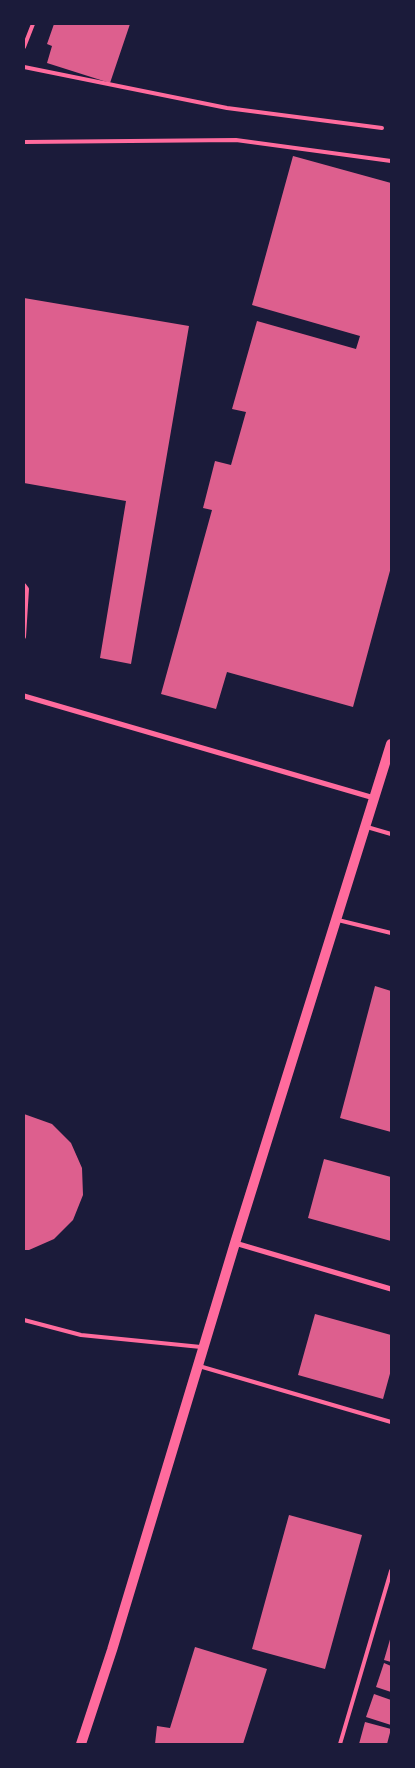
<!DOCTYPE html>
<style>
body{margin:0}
#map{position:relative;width:415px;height:1768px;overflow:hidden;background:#1b1b3a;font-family:Quicksand,sans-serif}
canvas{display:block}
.frame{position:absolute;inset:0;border:25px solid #1b1b3a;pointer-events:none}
</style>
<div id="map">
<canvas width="415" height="1768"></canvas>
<div class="frame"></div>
</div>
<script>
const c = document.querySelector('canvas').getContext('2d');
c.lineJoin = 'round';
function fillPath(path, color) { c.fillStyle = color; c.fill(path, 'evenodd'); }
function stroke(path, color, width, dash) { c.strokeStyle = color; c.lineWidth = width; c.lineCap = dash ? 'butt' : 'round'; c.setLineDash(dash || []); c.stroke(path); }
fillPath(new Path2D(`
 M54 24H130L110 83 47 63 52 46 47 44Z
 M293 156 391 183V567L353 707 227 672 216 709 161 694 212 510 203 508 215 461 231 465 246 412 232 409 257 321 356 349 360 336 252 305Z
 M24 298 189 326 131 664 100 658 126 501 24 483Z
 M375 986 391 991V1132L340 1118Z
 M24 1114 52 1124 71 1143 82 1168 83 1195 73 1220 54 1239 29 1250H24Z
 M324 1159 391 1177V1241L308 1218Z
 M315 1314 391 1335V1370L383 1399 298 1375Z
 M289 1515 362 1535 325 1669 252 1649Z
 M391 1636V1662L384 1660Z
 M195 1647 267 1669 243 1744H155L157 1726 170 1728Z
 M384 1663 391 1666V1692L376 1687Z
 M374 1694 391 1700V1725L366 1717Z
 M365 1722 391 1729 387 1744H359Z`), '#dd5f8e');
stroke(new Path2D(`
 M24 47 33 24
 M24 67 227 108 382 128
 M24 142 236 140 391 161
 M24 585 27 589 24 637
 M367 827 391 834
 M338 920 391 933
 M24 1320 81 1335 201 1347
 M199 1366 391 1422
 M340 1744 391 1571`), '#ff6b9d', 4);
stroke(new Path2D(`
 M24 696 374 798
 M235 1243 391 1289`), '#ff6b9d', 5);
stroke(new Path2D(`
 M81 1744 112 1650 235 1243 391 744`), '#ff6b9d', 10);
</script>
